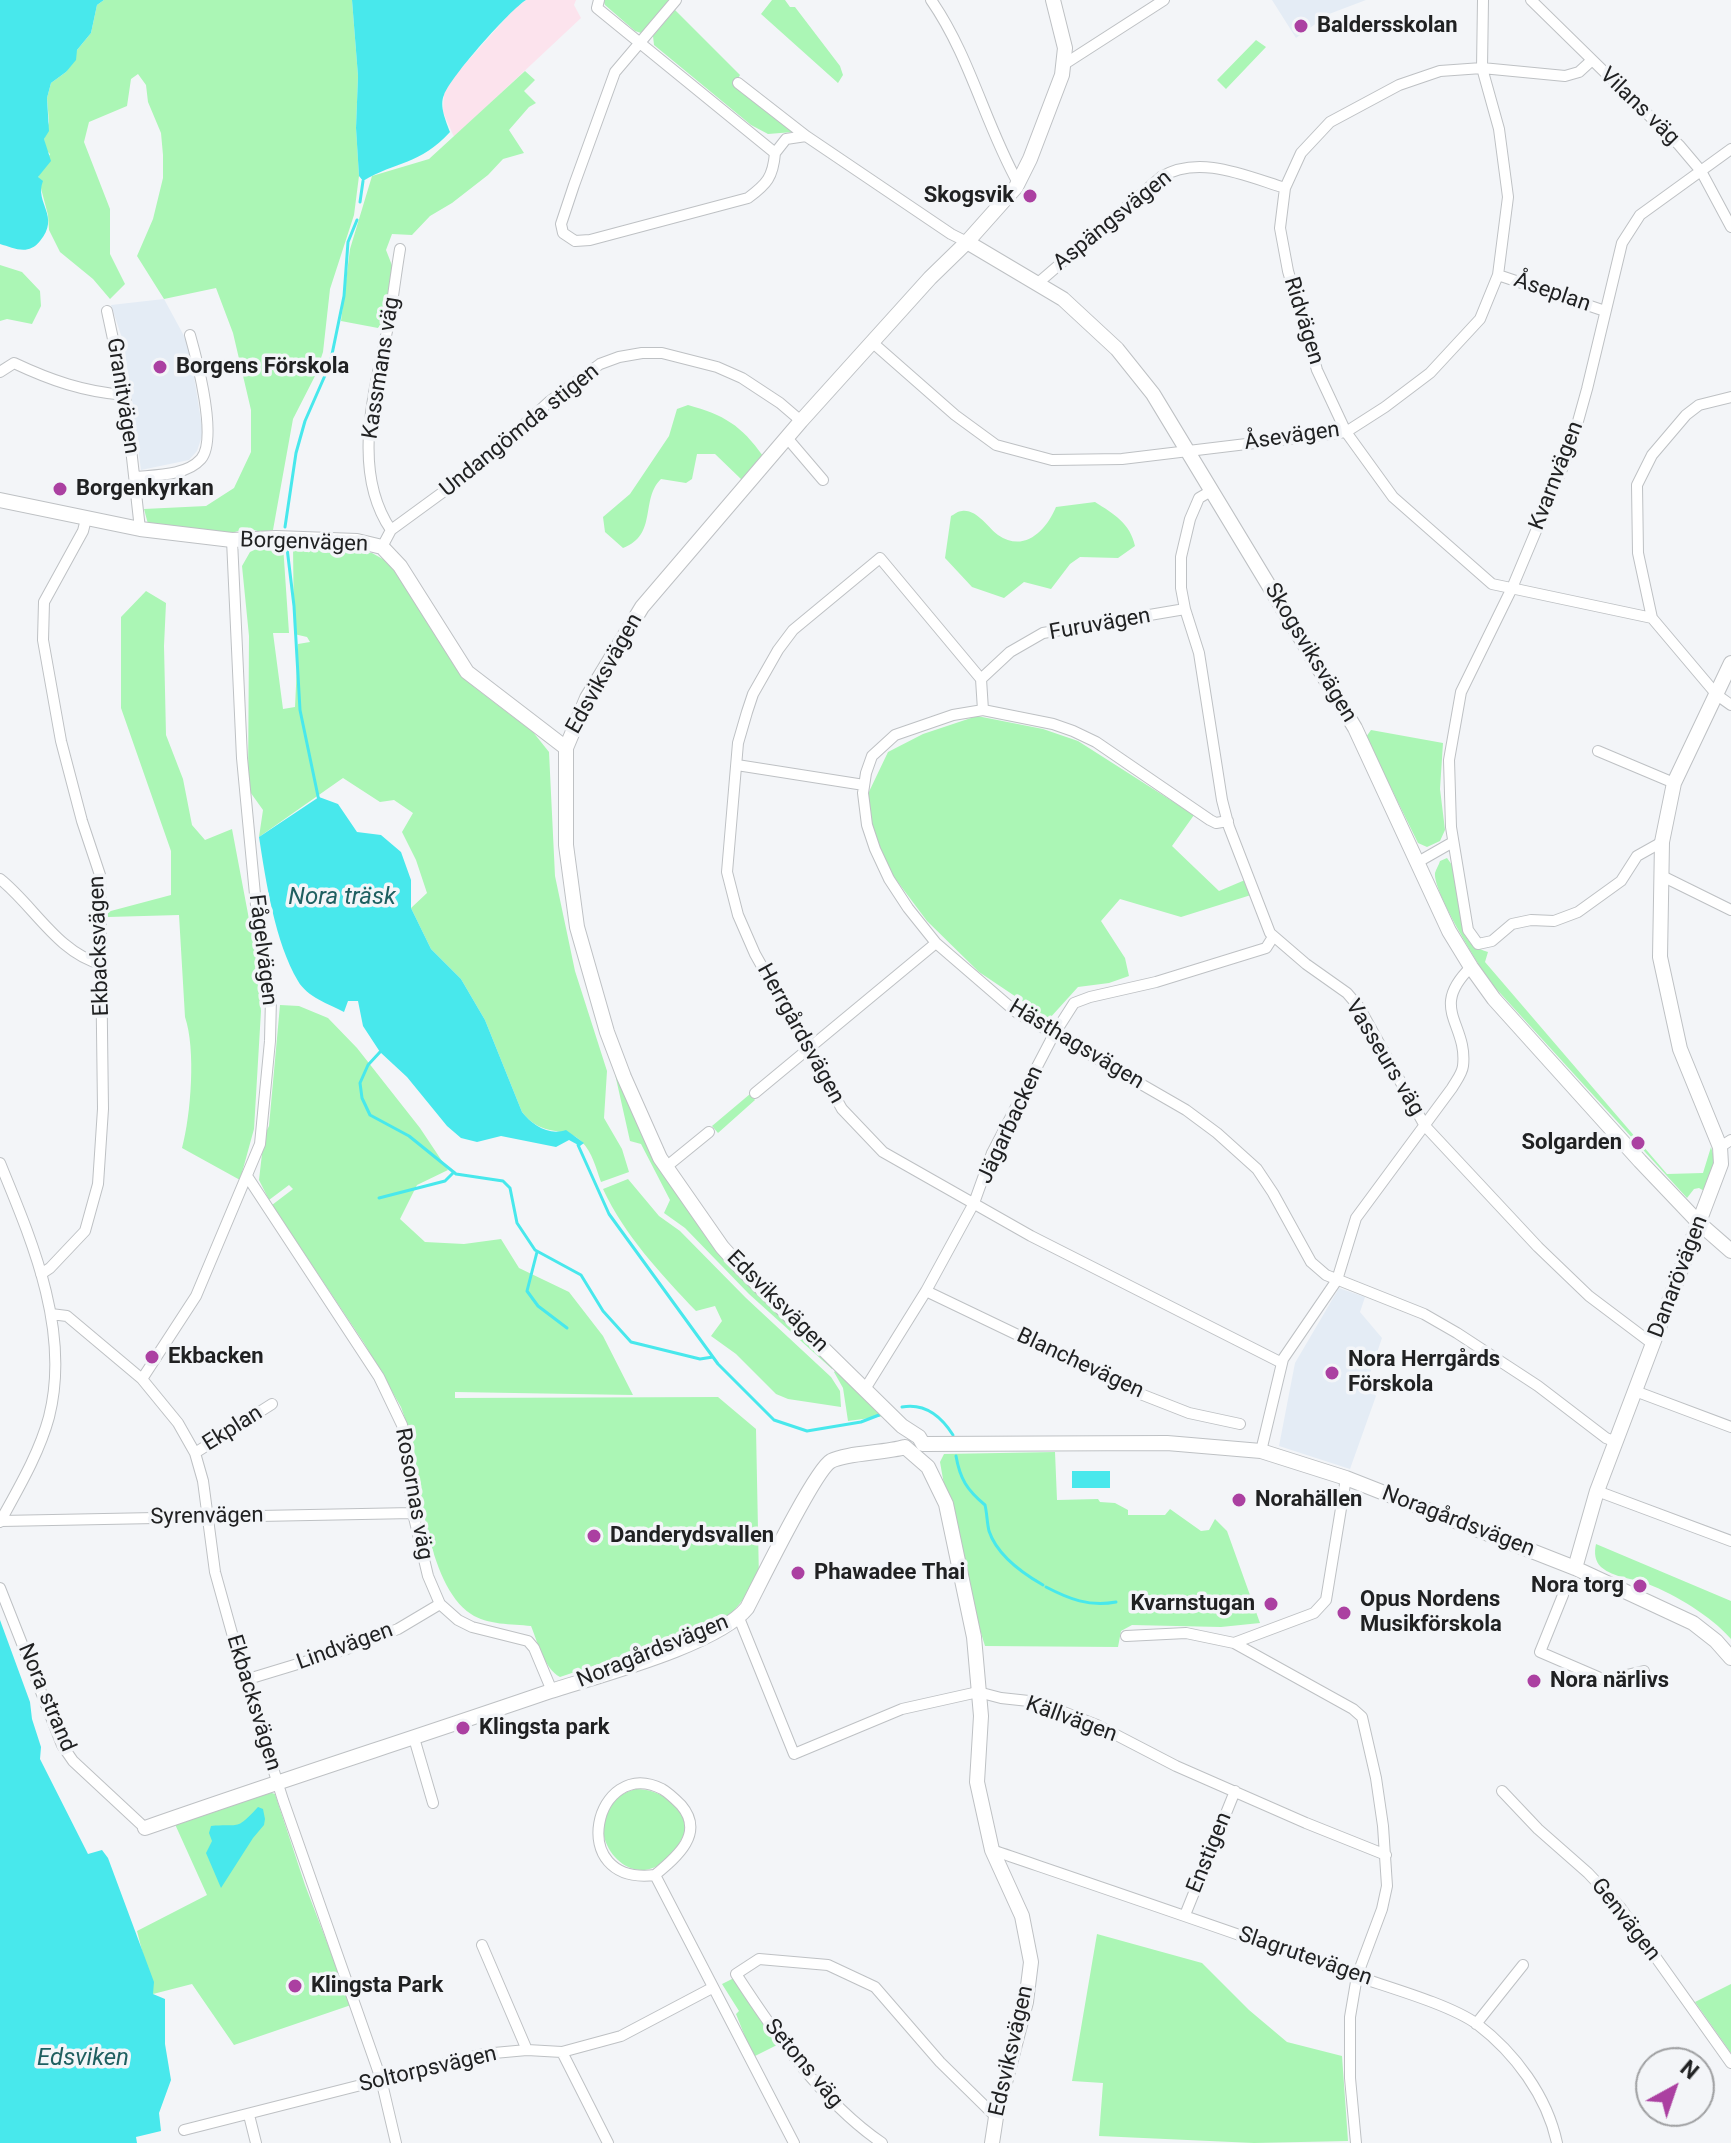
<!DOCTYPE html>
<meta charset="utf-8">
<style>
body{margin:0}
#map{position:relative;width:1731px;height:2143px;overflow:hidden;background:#f3f5f8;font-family:Roboto,sans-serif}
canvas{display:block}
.north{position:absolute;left:1635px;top:2047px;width:80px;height:80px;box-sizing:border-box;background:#f3f5f8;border:2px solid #9fa0a2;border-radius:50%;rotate:40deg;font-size:22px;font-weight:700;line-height:32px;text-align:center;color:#202122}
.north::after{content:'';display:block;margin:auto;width:28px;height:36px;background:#ab40a1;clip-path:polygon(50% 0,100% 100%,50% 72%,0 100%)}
</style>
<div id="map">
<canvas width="1731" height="2143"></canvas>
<div class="north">N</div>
</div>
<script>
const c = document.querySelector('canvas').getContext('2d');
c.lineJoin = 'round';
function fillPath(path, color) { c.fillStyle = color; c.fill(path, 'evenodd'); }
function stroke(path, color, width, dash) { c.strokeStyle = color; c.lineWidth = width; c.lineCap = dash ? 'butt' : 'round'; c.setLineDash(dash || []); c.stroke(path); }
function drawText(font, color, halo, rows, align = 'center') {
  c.font = font + ' Roboto,sans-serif'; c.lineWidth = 7; c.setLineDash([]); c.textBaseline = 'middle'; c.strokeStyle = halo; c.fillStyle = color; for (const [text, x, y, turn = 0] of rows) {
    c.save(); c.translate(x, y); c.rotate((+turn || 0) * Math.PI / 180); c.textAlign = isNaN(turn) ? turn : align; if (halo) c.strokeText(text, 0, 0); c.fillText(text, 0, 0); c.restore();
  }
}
fillPath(new Path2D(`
 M526 0H576L574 5 581 18 454 137 443 112 444 93 456 74 514 9Z`), '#fce3ed');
fillPath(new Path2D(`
 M1272 0H1366L1329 14 1296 38Z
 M164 299 189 345 203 433 197 451 189 460 141 470 124 344 111 305Z
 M1339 1288 1365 1297 1360 1312 1382 1338 1367 1382 1376 1396 1350 1469 1279 1446 1295 1363Z`), '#e4ecf5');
fillPath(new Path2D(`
 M104 0H352L358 76 356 128 359 176 354 215 330 289 323 352 315 376 293 419 273 530 261 532 247 528 232 533 174 529 148 524 144 509 206 506 234 488 251 452V410L233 333 216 288 164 299 137 256 153 219 163 178V155L161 133 148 102 146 85 138 74 131 79 127 106 89 122 84 142 110 209V254L125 284 110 299 93 279 60 252 49 230 48 215 38 177 50 154 45 149 44 139 49 122 47 98 51 83 66 72 77 50 91 33 97 5Z
 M603 0H670L649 27 641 33 635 31 605 5Z
 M772 0H785L790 7H795L840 66 843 75 838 83 761 14Z
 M675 10 740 75 735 84 793 132 768 134 751 125 654 45 653 36Z
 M1256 40 1266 47 1226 89 1217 80Z
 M525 71 535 80 524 91 536 103 529 107 509 130 524 153 503 159 488 175 452 203 430 216 412 235 392 234 386 250 393 268 384 320 378 328 341 321 350 249 372 176 429 159Z
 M0 265 22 272 40 291 41 306 32 324 7 319 0 321Z
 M688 405C724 415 741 425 763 456L742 480 715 454H697L692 479 686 483 661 479C640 499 658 535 623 548L605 532 603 517 630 494 669 436 677 409Z
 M1095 502C1114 514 1130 523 1135 546L1118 558 1080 557 1070 564 1051 589 1024 582 1004 598 972 587 945 558 951 516C955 514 958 511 962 511 977 509 988 528 998 535 1024 553 1046 531 1056 507Z
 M269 543 283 545 289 633H273L283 709 295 707 298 644 310 642 307 637 294 634 293 545 372 553 388 562 394 568 452 660 474 687 533 732 549 752 555 876 575 971 607 1071 604 1118 622 1149 629 1172 601 1182C596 1168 592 1152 582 1142 567 1125 542 1139 522 1112L485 1020 461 979 431 949 411 908 427 893 416 860 402 832 413 813 394 800 380 802 343 778 259 837 263 810 248 789 249 636 242 566 250 552Z
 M146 591 166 603 164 646 166 735 183 779 192 825 205 840 232 829 255 951 261 1011 254 1129 240 1180 182 1148C191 1115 196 1049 185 1017L179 915 108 917 107 912 171 895V851L121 708V617Z
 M977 716 1043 729 1078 741 1194 815 1172 846 1219 891 1245 880 1251 895 1181 917 1120 899 1101 921 1125 958 1129 976 1109 983 1078 987 1049 1019 979 972 927 921 894 877 871 834 866 798 888 752 923 734Z
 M1371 730 1443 743 1440 789 1445 830 1440 841 1427 847 1418 843 1366 737Z
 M1447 858 1452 865 1463 932C1469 943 1475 948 1488 952L1485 962 1667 1174 1703 1173 1711 1147 1715 1161 1706 1192 1699 1188 1694 1189 1687 1198 1490 982C1478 964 1433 892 1435 873 1436 869 1439 865 1440 861Z
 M280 1005 299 1006 328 1018 357 1048 420 1128 448 1170 417 1185 400 1219 425 1242 464 1244 501 1239 519 1268 569 1292 603 1336 633 1395 455 1392V1398L718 1397 756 1429 759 1580 732 1613 697 1631 560 1677C544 1668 538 1643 531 1626 512 1624 487 1625 471 1614 426 1584 419 1477 411 1428L408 1427 401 1407 364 1343 272 1205 293 1189 289 1185 269 1200 259 1180 264 1136 269 1126Z
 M613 1065 657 1162 834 1365 832 1369 749 1294 685 1228 664 1213 670 1200 641 1144 630 1141Z
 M750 1094 755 1100 718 1133 712 1126Z
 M628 1179 659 1216 680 1231 746 1298 831 1377 840 1391 841 1407 788 1399 776 1394 736 1354 711 1336 722 1321 715 1306 696 1311C660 1273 625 1236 603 1189Z
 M837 1369 885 1416 848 1421 843 1388 834 1372Z
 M1055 1452 1057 1500 1098 1499 1100 1502 1115 1503 1128 1510V1515H1165L1170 1509 1201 1531 1209 1530 1215 1519 1227 1531 1260 1623 1221 1627 1132 1625 1121 1631 1118 1647 985 1646 956 1553 940 1462 944 1454Z
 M1596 1544 1731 1601V1639C1711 1616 1676 1595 1648 1584 1633 1578 1614 1578 1601 1567 1595 1561 1594 1553 1596 1544Z
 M636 1789C660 1789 680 1804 687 1828 642 1933 555 1811 636 1789Z
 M266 1791 275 1794 305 1885 351 2005 234 2045 192 1984 153 1994 137 1931 207 1895 174 1822Z
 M1097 1934 1202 1963 1249 2010 1287 2042 1342 2056 1348 2141 1254 2143 1099 2136 1103 2083 1072 2081Z
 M734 1978 781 2043 753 2057 736 2014 739 2011 722 1984Z
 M1731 1984V2053L1695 2002Z`), '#abf6b5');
fillPath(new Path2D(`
 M0 0H104L97 5 91 33 77 50 76 60 66 72 51 83 47 98 49 131 44 139 51 161 38 177 43 181C34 203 61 216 40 241 28 256 14 248 0 244Z
 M352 0H526C511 9 451 76 444 95 439 106 446 121 450 132 420 165 396 161 363 181L359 176 356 128 358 76Z
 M319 797 338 804 357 832 381 835 401 852 411 880V908L431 949 461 979 485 1020 522 1112C532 1125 549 1136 566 1130L584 1143 580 1146 569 1140 556 1147 501 1136 477 1142 461 1138 447 1126 407 1077 380 1052 363 1026 358 1001H348L344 1012C329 1004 307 997 298 981 275 942 266 882 259 837Z
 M1072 1471H1110V1488H1072Z
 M0 1620 30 1702 32 1719 41 1747 40 1759 88 1854 102 1850 108 1858 154 1982 153 1994 165 1999V2044L171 2080 159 2113 161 2131 136 2137 137 2143H0Z
 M258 1807 263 1809 265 1819 264 1825 253 1838 221 1888 206 1853 212 1841 209 1833 211 1826C240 1823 235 1832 258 1807Z`), '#48e8ec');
stroke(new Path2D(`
 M360 202 363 181
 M285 527 296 453 305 421 330 364 344 296 348 242 357 220
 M287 548 294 606 300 710 319 801
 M380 1052 368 1065 360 1083 362 1098 370 1115 409 1136 456 1174 503 1181 510 1188 517 1223 535 1250 581 1275 603 1311 631 1342 700 1359 713 1357
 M578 1145 609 1214 718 1364 774 1420 807 1431 861 1422 879 1415
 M379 1198 445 1181 454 1172
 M537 1252 527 1291 538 1306 567 1328
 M902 1407C924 1403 941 1416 953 1435
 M956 1456C960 1479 967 1490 985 1505 987 1513 987 1523 989 1531 997 1555 1022 1573 1043 1585
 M1046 1587C1069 1599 1089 1607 1116 1602`), '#48e8ec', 3);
const street = new Path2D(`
 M599 0 597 8 775 153
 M676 0 615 72 574 185 561 224 563 233 575 241 590 240 748 198C767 184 773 177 775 153
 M931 0C970 56 985 124 1018 183
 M1531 0 1679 145 1701 171 1731 227
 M1591 61 1579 72 1565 76 1482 68 1440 71 1399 85 1330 122 1301 153 1285 188 1280 228 1288 271 1317 370 1346 432 1393 497 1492 584 1652 618
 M1063 65 1164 0
 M738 83 806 136
 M775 153 786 139 806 136 951 234 967 242
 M1498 275 1605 311
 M1038 283 1161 177C1199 154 1246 176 1285 188
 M107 311 125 395 140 529
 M873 343 955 415 996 445 1052 460 1122 459 1346 432 1385 407 1430 373 1480 319 1498 275 1508 197 1499 129 1482 68 1483 0
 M0 372 14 363C50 380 84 392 125 395
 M1731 397 1699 405 1686 415 1652 455 1637 485 1638 553 1652 618 1717 695 1731 705
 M788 439 823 480
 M135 477C155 475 186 476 201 459 218 439 197 360 190 335
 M1211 491 1199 498 1190 519 1181 557V588L1185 609 1199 653 1222 800 1229 827 1270 933 1306 964 1347 993 1359 1007 1425 1126 1538 1247 1589 1296 1654 1345
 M391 530C350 470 375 388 389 322 393 298 396 273 400 249
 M382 547 391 530 480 465 550 401 600 364 619 357 642 353H662L717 367 742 378 780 403 801 421
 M981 679 1010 652 1043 633 1185 609
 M983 710 981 679 880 558 793 630 778 650 753 694 747 712 738 743 727 872 738 915 755 954 842 1109 883 1152 1031 1236 1282 1363
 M1598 751 1674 783
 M737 765 864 785
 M1228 821 1216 823 1210 820 1096 742 1073 731 1053 724 983 710 953 715 895 735 872 756 866 773 863 793 867 825 875 849 889 879 908 908 936 943 1016 1012 1186 1110 1217 1133 1257 1169 1273 1193 1311 1262 1326 1275 1424 1314 1457 1333 1538 1386 1606 1438 1616 1442
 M1662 842 1637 856 1621 881 1578 912 1554 921 1531 920 1512 924 1492 941 1478 944 1468 930 1451 827 1449 760 1461 692 1512 588 1570 450 1587 389 1622 243 1640 215 1731 149
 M1418 862 1453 842
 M1662 876 1731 910
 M0 879C33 905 58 953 101 964
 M755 1093 936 943
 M1720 1147 1731 1140
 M0 1163C32 1241 71 1331 49 1417 39 1454 18 1489 0 1522
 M666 1167 709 1132
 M247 1176 379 1377 402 1425 413 1513 428 1576 440 1604 458 1620 472 1627 528 1641 534 1648 552 1691
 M41 1274 50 1268 85 1231 98 1184 103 1109 100 875 82 821 61 741 43 640 44 602 83 531 86 519
 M926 1291 1143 1395 1189 1413 1240 1424
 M51 1314 67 1316 142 1379 178 1423 195 1453 203 1481 215 1572 245 1680 283 1800 381 2079 396 2143
 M142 1379 196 1296 260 1144 270 1041 271 997 258 926 242 758 232 540
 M865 1389 926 1291 974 1203 992 1153 1053 1036 1074 1003 1090 997 1156 982 1266 948 1273 937
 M1635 1391 1731 1427
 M1261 1451 1283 1359 1337 1280 1356 1218 1452 1088C1456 1081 1462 1074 1463 1066 1468 1023 1428 1009 1471 967
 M195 1453 272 1404
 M1597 1491 1731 1541
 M1 1521 413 1513
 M0 1588 62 1745 73 1761 145 1828
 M1563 1595 1540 1652 1605 1680 1644 1671
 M739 1618 794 1754 902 1709 978 1692 1001 1698 1038 1702 1097 1725 1176 1766 1306 1823 1386 1855
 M1126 1636 1186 1633 1234 1643 1314 1613 1326 1600 1346 1478
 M1234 1643 1353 1709 1362 1717 1376 1778 1383 1826 1387 1886 1382 1909 1357 1976 1350 2017V2078L1356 2143
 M245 1680 347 1649 398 1629 440 1604
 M414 1738 433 1803
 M1502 1791 1538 1829 1588 1873 1620 1907 1731 2063
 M992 1850C1112 1891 1233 1932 1353 1975 1387 1987 1449 2004 1477 2024 1515 2053 1547 2096 1557 2143
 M655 1875C564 1886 595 1755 662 1789 669 1793 675 1799 681 1805 705 1833 678 1856 655 1875L794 2143
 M1185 1915 1235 1791
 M482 1945 527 2050
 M1476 2024 1523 1965
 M562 2052 608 2143
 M249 2115 256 2143
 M184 2130 483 2054 527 2050 562 2052 621 2036 712 1988
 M882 2143C822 2102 775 2034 736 1974L759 1959 828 1965 875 1987 940 2062 996 2117`);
const secondary = new Path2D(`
 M967 242 1063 299 1117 349 1153 394 1355 728 1449 931 1471 967 1494 999 1640 1161 1699 1223 1731 1251
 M0 500 140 529 232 540 276 538 357 541 382 547 400 566 467 672 566 748
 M923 1444 919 1437 902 1426 740 1267 722 1247 660 1158 624 1077 607 1032 577 927 566 845V748L587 698 642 607 801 421 930 278 967 242 1016 187 1030 159 1062 75 1065 48 1053 0
 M923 1444 1167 1443 1261 1451 1346 1478 1575 1568 1693 1623 1716 1641 1731 1658
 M905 1447 928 1467 946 1504 974 1637 981 1716 977 1782 992 1850 1022 1916 1031 1962 1026 2002 996 2117 992 2143
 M1575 1568 1597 1491 1721 1164 1720 1147 1680 1049 1660 957 1662 842 1674 783 1731 663
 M145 1828C279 1781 414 1738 548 1692 596 1676 717 1645 747 1608 759 1585 815 1470 831 1461 846 1453 885 1453 905 1447`);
stroke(street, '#bec1c4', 12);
stroke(secondary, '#bec1c4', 16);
stroke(street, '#fff', 10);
stroke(secondary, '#fff', 14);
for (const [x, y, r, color] of [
 [1301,26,8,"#ab40a1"],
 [1030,196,8,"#ab40a1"],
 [160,367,8,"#ab40a1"],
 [60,489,8,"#ab40a1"],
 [1638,1143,8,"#ab40a1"],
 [152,1357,8,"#ab40a1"],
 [1332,1373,8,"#ab40a1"],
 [1239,1500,8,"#ab40a1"],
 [594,1536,8,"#ab40a1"],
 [798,1573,8,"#ab40a1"],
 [1640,1586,8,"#ab40a1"],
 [1271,1604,8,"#ab40a1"],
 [1344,1613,8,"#ab40a1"],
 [1534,1681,8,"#ab40a1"],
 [463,1728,8,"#ab40a1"],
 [295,1986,8,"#ab40a1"]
]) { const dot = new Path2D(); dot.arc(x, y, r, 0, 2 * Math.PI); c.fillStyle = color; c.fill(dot); stroke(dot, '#f3f5f8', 3); }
drawText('bold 22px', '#202122', '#f3f5f8', [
 ["Baldersskolan",1317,26],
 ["Skogsvik",1014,196,"right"],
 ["Borgens Förskola",176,367],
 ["Borgenkyrkan",76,489],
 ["Solgarden",1622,1143,"right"],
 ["Ekbacken",168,1357],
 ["Nora Herrgårds",1348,1360],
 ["Förskola",1348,1385],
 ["Norahällen",1255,1500],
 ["Danderydsvallen",610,1536],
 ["Phawadee Thai",814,1573],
 ["Nora torg",1624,1586,"right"],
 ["Opus Nordens",1360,1600],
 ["Musikförskola",1360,1625],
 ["Kvarnstugan",1255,1604,"right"],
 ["Nora närlivs",1550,1681],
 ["Klingsta park",479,1728],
 ["Klingsta Park",311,1986]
], 'left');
drawText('22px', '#202122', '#f3f5f8', [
 ["Vilans väg",1639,107,44],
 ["Aspängsvägen",1113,221,-39],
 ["Åseplan",1552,293,19],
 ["Ridvägen",1303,321,73],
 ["Kassmans väg",382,368,-81],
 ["Granitvägen",122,396,81],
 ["Undangömda stigen",520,431,-39],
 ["Åsevägen",1292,437,-8],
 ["Kvarnvägen",1557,476,-69],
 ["Borgenvägen",304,543,2],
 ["Furuvägen",1100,625,-10],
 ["Skogsviksvägen",1310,653,59],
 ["Edsviksvägen",605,674,-61],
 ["Ekbacksvägen",100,946,-92],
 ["Fågelvägen",262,950,83],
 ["Herrgårdsvägen",800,1034,61],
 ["Hästhagsvägen",1076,1045,31],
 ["Vasseurs väg",1384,1058,59],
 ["Jägarbacken",1011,1125,-65],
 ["Danarövägen",1679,1277,-69],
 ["Edsviksvägen",777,1302,45],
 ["Blanchevägen",1080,1364,25],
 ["Ekplan",233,1429,-32],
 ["Rosornas väg",413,1494,80],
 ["Syrenvägen",207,1517,-1],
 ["Noragårdsvägen",1458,1522,21],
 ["Lindvägen",345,1647,-20],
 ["Noragårdsvägen",653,1652,-22],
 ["Nora strand",46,1698,67],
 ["Ekbacksvägen",253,1703,73],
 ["Källvägen",1071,1720,20],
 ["Enstigen",1210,1853,-68],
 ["Genvägen",1625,1920,52],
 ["Slagrutevägen",1305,1957,19],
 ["Edsviksvägen",1012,2051,-77],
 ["Setons väg",803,2064,50],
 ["Soltorpsvägen",428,2070,-13]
]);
drawText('italic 24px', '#1f5f60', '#f3f5f8', [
 ["Nora träsk",342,898],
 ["Edsviken",83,2059]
]);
</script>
